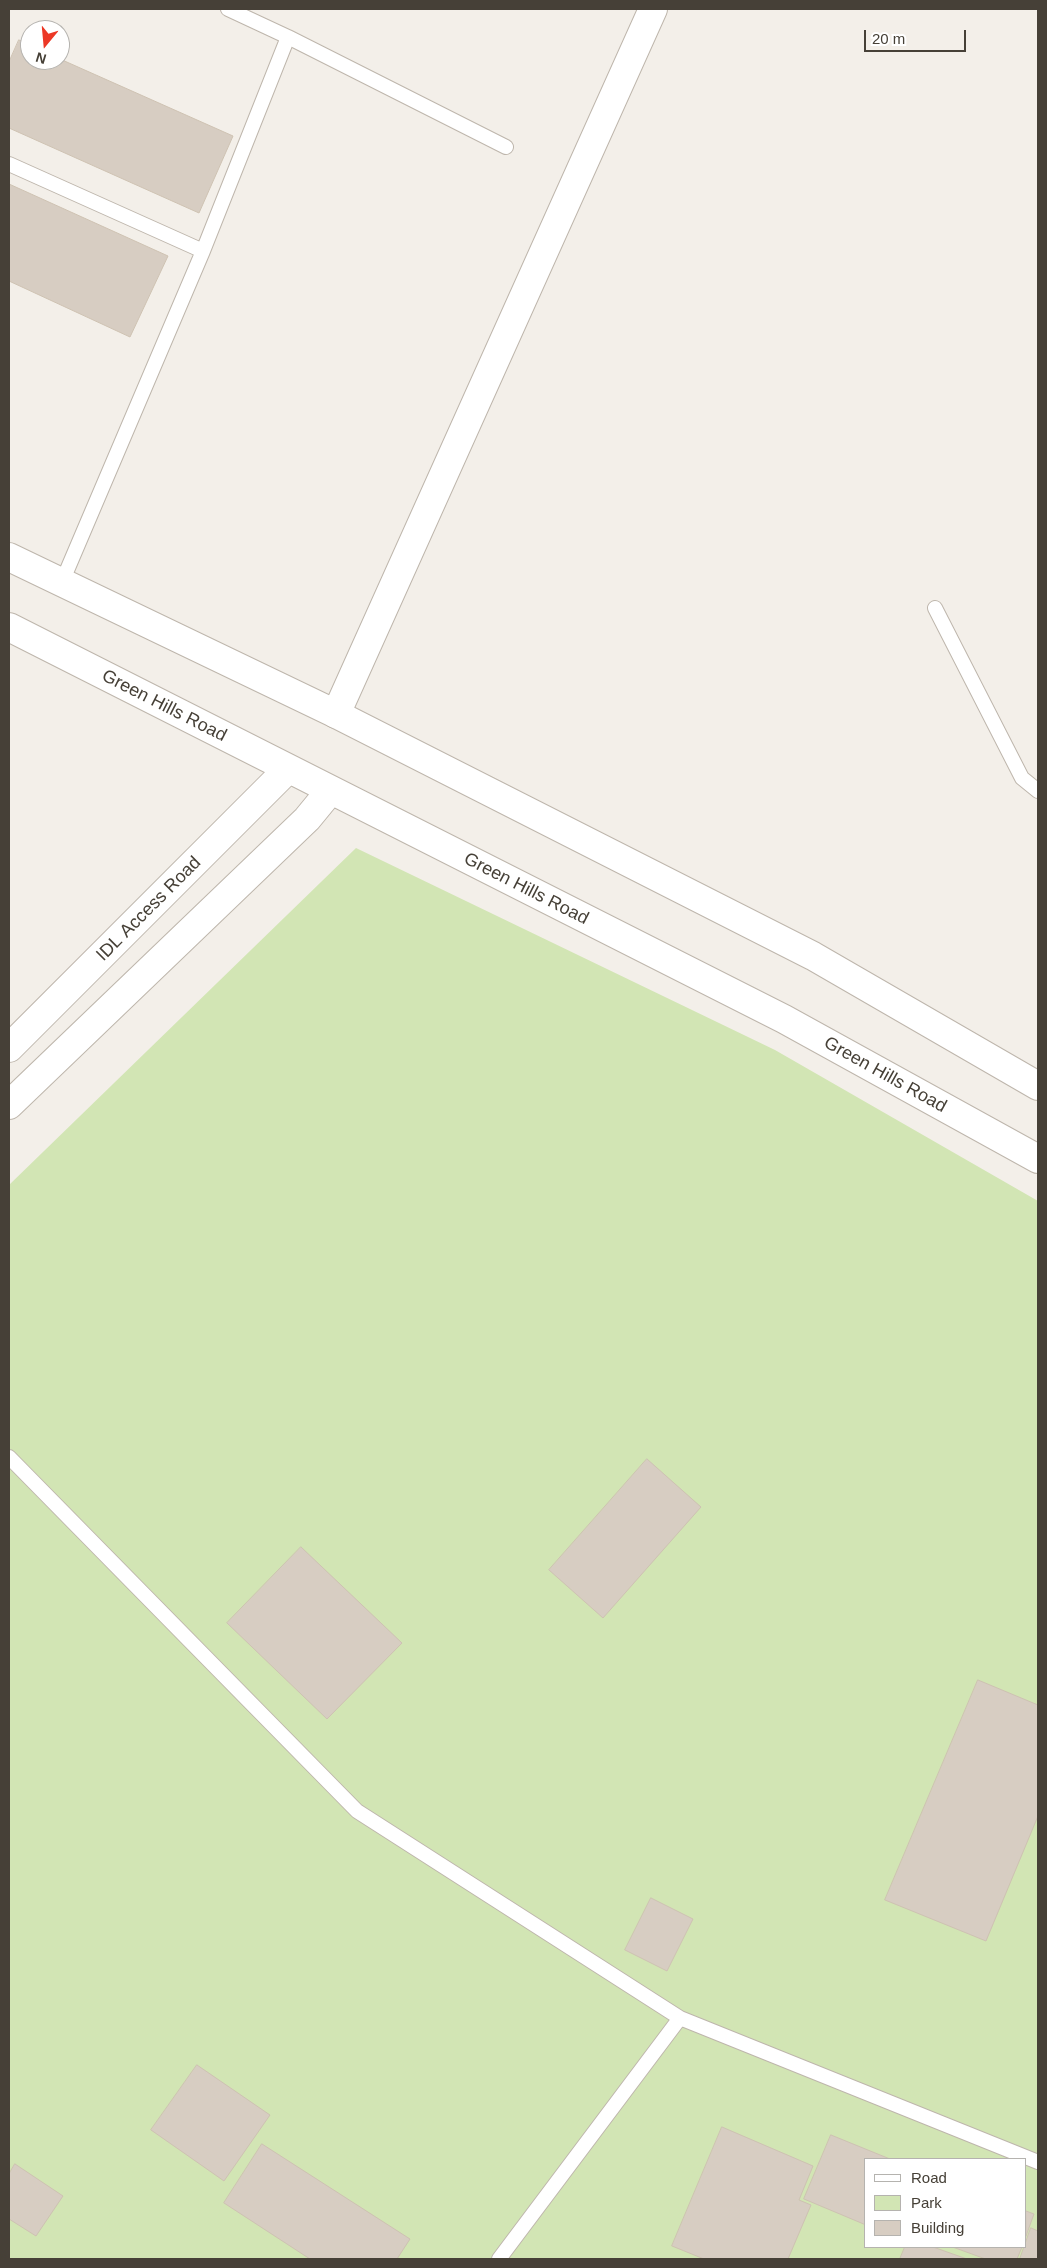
<!DOCTYPE html>
<style>
body{margin:0}
#map{position:relative;width:1047px;height:2268px;overflow:hidden;background:#f3efe9;font-family:Helvetica,sans-serif}
canvas{display:block}
.frame{position:absolute;inset:0;border:10px solid #464037;pointer-events:none}
.legend{position:absolute;left:864px;top:2158px;width:162px;height:90px;box-sizing:border-box;background:#fff;border:1px solid #b5b3af;margin:0;padding:6px 9px;list-style:none;font-size:15px;color:#464037}
.legend li{display:flex;align-items:center;gap:10px;height:25px}
.legend b{width:25px;border:1px solid #b5b3af}
.north{position:absolute;left:20px;top:20px;width:50px;height:50px;box-sizing:border-box;background:#fff;border:1px solid #b5b3af;border-radius:50%;rotate:197deg;font-size:14px;font-weight:700;line-height:20px;text-align:center;color:#464037}
.north::after{content:'';display:block;margin:auto;width:18px;height:22px;background:#ec3826;clip-path:polygon(50% 0,100% 100%,50% 72%,0 100%)}
.scale{position:absolute;left:864px;top:30px;width:102px;height:22px;box-sizing:border-box;border:2px solid #464037;border-top:0;padding-left:6px;font-size:15px;line-height:18px;white-space:nowrap;color:#464037;-webkit-text-stroke:4px #fff;paint-order:stroke}
</style>
<div id="map">
<canvas width="1047" height="2268"></canvas>
<div class="frame"></div>
<ul class="legend">
<li><b style="height:6px;background:#fff"></b>Road</li>
<li><b style="height:14px;background:#d2e5b4"></b>Park</li>
<li><b style="height:14px;background:#d7cdc2"></b>Building</li>
</ul>
<div class="north">N</div>
<div class="scale">20 m</div>
</div>
<script>
const c = document.querySelector('canvas').getContext('2d');
c.lineJoin = 'round';
function fillPath(path, color) { c.fillStyle = color; c.fill(path, 'evenodd'); }
function stroke(path, color, width, dash) { c.strokeStyle = color; c.lineWidth = width; c.lineCap = dash ? 'butt' : 'round'; c.setLineDash(dash || []); c.stroke(path); }
function drawText(font, color, halo, rows, align = 'center') {
  c.font = font + ' Helvetica,sans-serif'; c.lineWidth = 5; c.setLineDash([]); c.textBaseline = 'middle'; c.strokeStyle = halo; c.fillStyle = color; for (const [text, x, y, turn = 0] of rows) {
    c.save(); c.translate(x, y); c.rotate((+turn || 0) * Math.PI / 180); c.textAlign = isNaN(turn) ? turn : align; if (halo) c.strokeText(text, 0, 0); c.fillText(text, 0, 0); c.restore();
  }
}
fillPath(new Path2D(`
 M356 848 775 1050 1038 1201V2259H9V1185ZM866 2159H1026V2247H866Z`), '#d2e5b4');
const building = new Path2D(`
 M19 40 30 45V60L60 59 233 136 199 213 9 128V62Z
 M9 184 168 256 130 337 9 281Z
 M647 1459 701 1507 603 1618 549 1570Z
 M301 1547 402 1643 327 1719 227 1623Z
 M978 1680 1038 1705V1816L986 1941 885 1900Z
 M651 1898 693 1919 667 1971 625 1950Z
 M197 2065 270 2115 224 2181 151 2130Z
 M722 2127 813 2166 799 2200 811 2205 788 2259H704L672 2246Z
 M831 2135 890 2159H866V2225L804 2199Z
 M262 2144 410 2239 397 2259H310L224 2203Z
 M15 2164 63 2196 36 2236 9 2219V2174Z
 M1026 2211 1034 2214 1026 2236Z
 M1031 2228 1038 2231V2259H1020Z
 M905 2247H933L967 2259H900Z
 M953 2247H1022L1017 2259H986Z`);
fillPath(building, '#d7cdc2');
stroke(building, '#cec2b2', 1);
const service = new Path2D(`
 M228 9 288 37
 M9 164 203 251
 M62 582 203 251 288 37 506 147
 M935 608 1022 778 1038 791
 M9 1457 357 1811 680 2018
 M499 2259 680 2018 1038 2162`);
const minor = new Path2D(`
 M336 714 653 9`);
const tertiary = new Path2D(`
 M9 557 336 714 813 956 1038 1086
 M9 627 784 1019 1038 1159
 M9 1048 288 769
 M9 1105 307 819 330 791`);
stroke(service, '#beb6ac', 16);
stroke(minor, '#beb6ac', 30);
stroke(tertiary, '#beb6ac', 30);
stroke(service, '#fff', 14);
stroke(minor, '#fff', 28);
stroke(tertiary, '#fff', 28);
drawText('18px', '#464037', '#fff', [
 ["Green Hills Road",164,706,27],
 ["Green Hills Road",526,889,27],
 ["IDL Access Road",149,909,-45],
 ["Green Hills Road",885,1075,29]
]);
</script>
